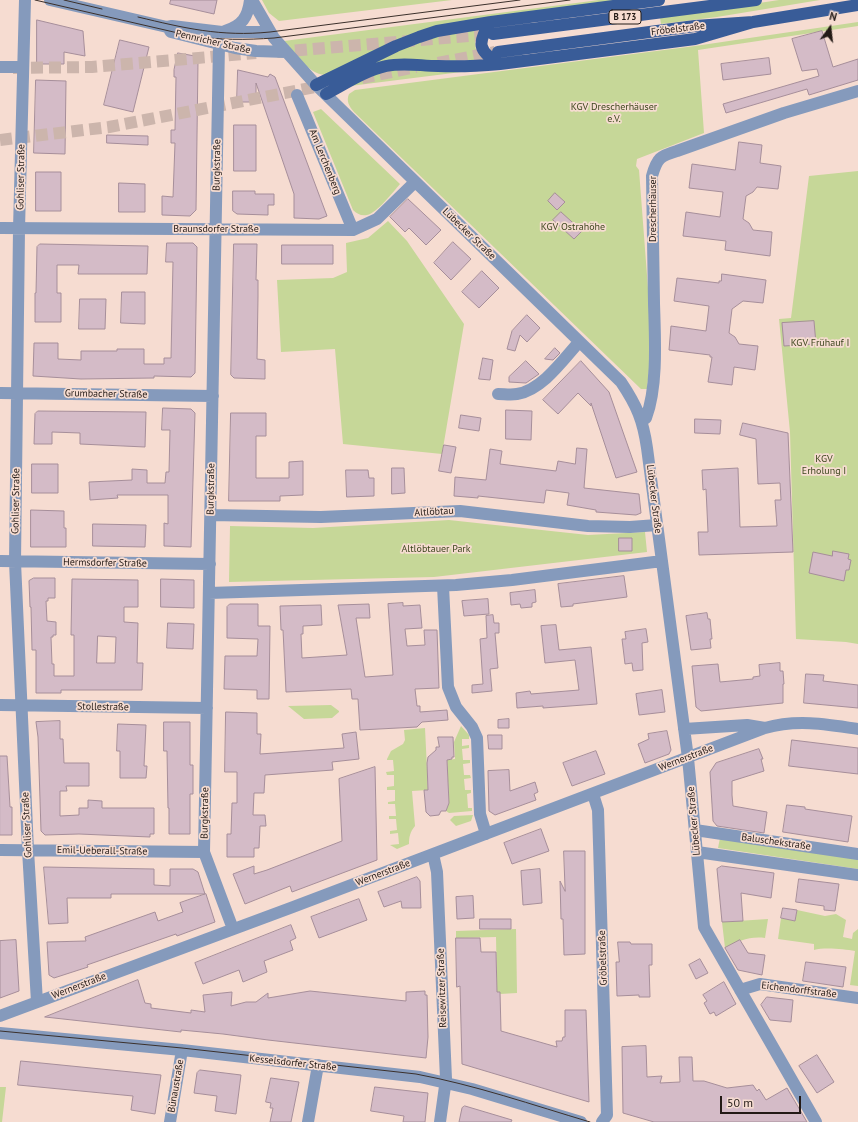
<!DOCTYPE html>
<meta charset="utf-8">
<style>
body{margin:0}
#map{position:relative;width:858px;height:1122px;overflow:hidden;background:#f6dcd1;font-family:"PT Sans",sans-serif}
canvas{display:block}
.north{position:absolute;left:810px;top:8px;width:40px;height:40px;-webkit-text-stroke:3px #f6dcd1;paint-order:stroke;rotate:15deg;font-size:11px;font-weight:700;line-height:16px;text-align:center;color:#231a16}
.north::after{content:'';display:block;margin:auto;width:14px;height:18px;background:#231a16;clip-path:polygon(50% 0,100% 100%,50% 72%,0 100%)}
.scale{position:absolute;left:720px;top:1096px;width:81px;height:18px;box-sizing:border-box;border:2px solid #231a16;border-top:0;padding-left:5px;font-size:12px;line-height:14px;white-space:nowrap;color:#231a16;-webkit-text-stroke:3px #f6dcd1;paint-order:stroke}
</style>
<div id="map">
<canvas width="858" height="1122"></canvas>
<div class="north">N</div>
<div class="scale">50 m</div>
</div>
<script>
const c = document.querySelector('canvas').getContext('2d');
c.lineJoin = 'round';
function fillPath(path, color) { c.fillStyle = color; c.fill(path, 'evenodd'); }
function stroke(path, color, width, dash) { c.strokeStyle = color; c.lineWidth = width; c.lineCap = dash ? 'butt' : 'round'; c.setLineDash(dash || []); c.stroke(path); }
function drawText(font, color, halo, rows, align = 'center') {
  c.font = font + ' "PT Sans",sans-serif'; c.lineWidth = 3.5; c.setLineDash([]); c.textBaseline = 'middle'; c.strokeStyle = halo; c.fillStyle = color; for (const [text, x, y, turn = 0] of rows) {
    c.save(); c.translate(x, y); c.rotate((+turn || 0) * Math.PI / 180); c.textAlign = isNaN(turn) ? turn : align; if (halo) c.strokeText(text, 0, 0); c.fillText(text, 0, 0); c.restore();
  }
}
fillPath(new Path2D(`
 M262 0H452L279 21 269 13Z
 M599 0H634L463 22 325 75C308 74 296 53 284 41Z
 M779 0H820L717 17 661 24 660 18Z
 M858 22V26L698 50 704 133 637 159 636 166 639 170 652 341 647 389H641L354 112C349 106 346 101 349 94L355 90 695 46Z
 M480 27C473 39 473 52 484 61H417L335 80 422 39Z
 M493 68 350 86 388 69Z
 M321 109 400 184C393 192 377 213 367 215 361 216 357 214 353 210L313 112Z
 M858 171V644L846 642 796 639 790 432 779 319 791 318 809 176Z
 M388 221 407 241 464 324 442 454 343 444 335 349 281 352 277 280 333 278 347 272 346 243 368 238Z
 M449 520 588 535 645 532 647 552 434 577 229 582 230 526 313 528Z
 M331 705 339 711V712L332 718 304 719 288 706Z
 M461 726 469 735V739H462V746L469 745V748L462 749 463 760H470V763L463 764 464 775H470L471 778 464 779 465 790H471V793L467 794 468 808H472V811L449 813 446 811 449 802 447 760 455 759 454 742Z
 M425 728 428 790 412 791 415 826C410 832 409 837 409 844L397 849 390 845 399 844 398 833 390 834V831L397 830 396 819H389V816H396L395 804H388V802L395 801V790H387V787L394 786V775H387L386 772 394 771 393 760H387V759L391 751 403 744 405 740 404 730Z
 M473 815 471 821 456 826 450 820 454 816Z
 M720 838 858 858V869L718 848Z
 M797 910 825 916 836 914 846 920 843 937 852 939 853 933 858 929V986L850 985 855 951C844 949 824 947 814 950V944L778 939 781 918 795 921Z
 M768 919 765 938C750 936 738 941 725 948L722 922Z
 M516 929 517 993 500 994 497 992 496 937 456 938V931Z
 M0 1087H6L2 1122H0Z`), '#c6d798');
const building = new Path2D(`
 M171 0H217L214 14 170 4Z
 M37 20 83 31 85 56 64 52V64H37Z
 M822 31 833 67 858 59V80L809 95 807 89 726 113 723 104 819 76 817 69 802 71 792 39Z
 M120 40 149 47 133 112 104 105Z
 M178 53 195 56 198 61 196 210 190 216 162 215V196L173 197 175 143H171V130H175L176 77H174V70Z
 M769 58 771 74 723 80 721 64Z
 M238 70 268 77 270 74 275 77 327 216 319 219 294 218V194L256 83V102H237Z
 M36 80 66 81 65 154 34 153Z
 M234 125H256V171H234Z
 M107 135 148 136V145L107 143Z
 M739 142 762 145 760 163 781 166 778 189 757 187 753 192 746 196 743 219 749 223 753 230 772 232 770 256 725 250 726 241 683 236 686 212 720 217 723 192 689 188 692 164 735 170Z
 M36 172H61V211H36Z
 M119 183 145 184V212H119Z
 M233 191H255V194H274V205H268V215L237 214 233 211Z
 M555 193 565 202 557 210 548 201Z
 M408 199 441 230 426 245 409 228 405 232 390 217Z
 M561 212 582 231 574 239 553 220Z
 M453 242 471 259 451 280 434 263Z
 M167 243H193L197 247 195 373 191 377 154 376V378L81 379 33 376 34 343H58V359L81 360V351H117V349H144V364H164V358H171L173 262H166Z
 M40 244 148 246 147 274H78L79 265H57V293H61V322H35V293H36L37 247Z
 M234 244H257L256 280H258V297L257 359 265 360V379L234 378 231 375Z
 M282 245H333V264H282Z
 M482 271 499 288 479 308 462 292Z
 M722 274 766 280 763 303 743 301 732 309 729 333 735 337 739 344 758 346 755 370 734 367 732 385 708 382 712 357H710V355L669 350 671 326 706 331 709 306 674 301 677 278 719 283V281H721Z
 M122 292H145V324L121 323Z
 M80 299H106L105 329H79Z
 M527 315 540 328 527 342 520 335 515 351 507 349 512 331Z
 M814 321 816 344 784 346 782 323Z
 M555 348 560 353 553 360 545 359Z
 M483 358 493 360 490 380 479 379Z
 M526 361 539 374 526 383 509 382V377Z
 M581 361 609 392 637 472 616 478 591 403V406L578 393 558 414 543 400Z
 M163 408 191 409 195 413 191 547 164 546V523L168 524V495H117L118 498 90 500 89 482 132 480V469L147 470V483H165L166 472H169L170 430H162Z
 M506 410 532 411 531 440 506 439Z
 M38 411 146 412 145 447 80 444V433L52 432V444H34L35 414Z
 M231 413H266V436H256V478H289V462L303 461V495L280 496V501H229Z
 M461 415 481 418 479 431 459 428Z
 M695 419 721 420 720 434 695 433Z
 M743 423 788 433 793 552 699 555 698 532H708L706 489 703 490 702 470 738 468 740 527 777 526 775 500H781L780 483 758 484 756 439 740 435Z
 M444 445 456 447 451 473 439 471Z
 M577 448 587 449 584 488 639 494 641 513 636 515 596 512V510L567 505 569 493 546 490 544 503 478 496V498L454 496 455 477 486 480 490 449 502 451 500 464 556 471 558 461 575 464Z
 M32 464H58V493H32Z
 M392 468H404L405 493 392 494Z
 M346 470H368L369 478H374V496L347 497Z
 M31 510 64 511V528H66V547H31Z
 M93 524 146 525 145 547 93 546Z
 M619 538H632V551H619Z
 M833 551 849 554 848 559 851 560 849 570H846L844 581 809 573 813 552 832 556Z
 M624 576 627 597 573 604V606L561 607 558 584Z
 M34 578H55V598H48V601H46L47 621 56 622V635H53V637H51L52 664H54V676H74V635H71L72 579 138 580V607H124V622L138 623 137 663H143L142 690H61V693H36V650H32L31 607H30L29 581ZM98 636 116 637 115 663H97Z
 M161 579 194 580V608L161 607Z
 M535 590 536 602 532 603V607L521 608 520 604 511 605 510 593Z
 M488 599 489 614 464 616 462 601Z
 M403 603V606L420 605 422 628 405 629 407 646 425 645 424 630H437L439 688 415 689 417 706H420V712L447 710 448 720 422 722 417 727 360 730 358 699H352L351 689 286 692 283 630H281L280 606 321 605 322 625 303 626V634H301L302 658 347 655 338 605 369 604 370 618H356L365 677 393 675 388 604Z
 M230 604H258V626H270L269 699H257V690L224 689 225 656H257L258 639 227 638V607Z
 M707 613 708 619H710L712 639H710L711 648 691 650 686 616Z
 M493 615 494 623H499V633H495L498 668 490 669 492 691 472 693V685L483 684 480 639 487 638 486 616Z
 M168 623 194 624 193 649 167 648Z
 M556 625 559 650 591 647 597 704 543 708V706L517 708 516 693 530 691 531 694 579 690 575 660 545 663 541 626Z
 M646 629 648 642 642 643 643 670 633 671 632 663 625 664 622 639H626L625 632Z
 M780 663V671H783L784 684H783V703L701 711 696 707 692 666 718 664 720 682 753 679V677L760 676 759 665Z
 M806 674 824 675 823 681 858 685V708L804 703Z
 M662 690 665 712 639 715 636 694Z
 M226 712 257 713V734H261L260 754 344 748 342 734 356 732 359 759 332 762 333 770 265 775 264 793H254L253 815H265L266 826H260L259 848H254V857H227V834H231L232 803H237V772H225Z
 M509 719V728H498V720Z
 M60 721V739H63L64 763H89V786H66L67 791H60V816L79 815V808H88V800L102 801V808H154V834H150V837L79 834 45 835 41 831 38 737 36 722Z
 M164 722H190V765H193V794H190V834H169V808H168L167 751H164Z
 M118 724 146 725 144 766H147L146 778H120V751H117Z
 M667 731 671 750 669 754 645 763 638 744 649 739 648 734Z
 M488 735H502V749H489Z
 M438 737H453L454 757H452V759L447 760 449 803 446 811H441L439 815 430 816 426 812 424 790H428L427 763 428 757 436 750V747H439Z
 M792 740 858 748V774L789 766Z
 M759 749 763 759H761L764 771 732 781V795L733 806 767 812 764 833 717 826 713 821 710 772 716 763Z
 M596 751 605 774 572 786 563 763Z
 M0 756H7L10 807H12V835H0Z
 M375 767 377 860 292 892 290 886 245 904 233 874 254 866V874L267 870 342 841 339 779Z
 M509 770 510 791 535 782 538 792 534 794 536 800 495 815 489 811 488 771Z
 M787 805 805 807V809L852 816 848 842 783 832Z
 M541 829 549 851 512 864 504 843Z
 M564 851H585V954L564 955 563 919H561L560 881 565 891Z
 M722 866 774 873 771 898 741 893 743 921 722 922 717 869Z
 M44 867 154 869V885L170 886V869H193L198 872 205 894H111V898H67L68 923 49 924Z
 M540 869 542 903 523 905 521 871Z
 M417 877 420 881 421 908H402L401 901 384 907 378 892Z
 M799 879 839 884 835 911 824 910V906L796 902Z
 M206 894 215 922 177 936 176 934 87 965 88 967 54 978 49 975 47 942 86 941 85 937 155 912 158 921 183 912 180 903Z
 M473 896 474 918 457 919 456 897Z
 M359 899 367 920 319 938 311 917Z
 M783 908 797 910 795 921 781 918Z
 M480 919H511V929H480Z
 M291 925 296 938 290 941 293 950 264 961 267 972 243 982 239 970 203 984 195 963Z
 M456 938H480L481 952H496L497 992H500L501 1031 557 1047 556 1041H562L563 1037H565V1010H586L589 1102 462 1064 460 986 457 987Z
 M16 940 19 991 0 998V941Z
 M740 940 748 953 765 955 762 975 738 970 725 948Z
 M618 942H630L631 944H652V965H649L650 997H639V995L617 996 616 962H619Z
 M700 959 708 973 696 979 689 965Z
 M806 962 846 967 843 987 803 981Z
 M138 980 145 1003 151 1004V1008L191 1013V1010L205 1012 203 995 232 992 231 1006 246 1002H256L268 993V998L310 991 406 1001V992L425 991V995H427L428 1037 426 1058 268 1040 223 1034 181 1030V1032L45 1017Z
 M724 982 736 1004 716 1016 714 1012 710 1014 704 1003 707 1001 703 995Z
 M767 997 793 1000 791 1022 770 1020 761 1005Z
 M646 1046 647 1077 662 1076 660 1083 680 1082 679 1057H692L693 1081H704L727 1088 753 1085 757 1091 759 1089 766 1100 787 1088 807 1122H654L623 1113 622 1047Z
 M817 1055 834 1082 817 1093 799 1066Z
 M21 1061 161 1075 155 1114 131 1110 133 1096 18 1085Z
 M200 1070 241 1075 236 1114 215 1111 217 1096 194 1093 197 1073Z
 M271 1078 299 1082 291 1122H270L273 1108H270L271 1103 266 1102Z
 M375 1087 428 1093 425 1122H403L404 1116 371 1111Z
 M465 1106 512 1120 511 1122H459L462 1108Z`);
fillPath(building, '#d4bbc7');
stroke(building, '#a68e9a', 1);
stroke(new Path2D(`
 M277 52 493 34
 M438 63 495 52
 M13 68 92 67 256 53
 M362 78 416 67
 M0 140 109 127 326 85`), '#ccb5ac', 12, [12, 6]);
stroke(new Path2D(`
 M25 0 19 229 15 562 28 850 37 1002
 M50 0 167 27 172 26 222 32H270
 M252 0 274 38 316 85 621 382C637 406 643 420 647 448L688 758 704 927 816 1122
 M170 31 171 32 235 48 256 51 286 52
 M225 31C242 26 248 17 250 0
 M219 45 204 852 233 929
 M0 67H23
 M297 95 353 230
 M0 228 353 230 377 219 415 182
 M0 393 213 396
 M498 394C504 394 511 395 517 394 542 390 563 360 579 342
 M642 421 646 418C658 386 655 338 654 303 653 261 653 218 652 176 657 158 660 156 677 151L784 113 858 91
 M211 515 321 517 460 511 588 526 630 527 657 525
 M0 561 210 564
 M443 586 448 687 456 707 472 727 477 738 480 814 486 834
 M209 593 456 585 512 580 662 561
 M0 705 207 708
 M684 729 747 725 765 728
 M593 794 598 810 607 1115 602 1122
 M695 830 858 854
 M0 850 204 852
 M697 852 858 875
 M433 854 437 872 446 1079 440 1122
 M740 990 760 984 858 998
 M0 1016 293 907 765 728C796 719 826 724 858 729
 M0 1033 182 1050 420 1077 472 1089 581 1122
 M170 1122 182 1050
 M308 1122 318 1065`), '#859abc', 12);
stroke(new Path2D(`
 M491 22C477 42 477 51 500 64
 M493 34 756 0
 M498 52 695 26 753 22 858 5
 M316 85 396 46 419 37 437 31 491 22 659 0
 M326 94C345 84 364 71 386 66 404 62 421 66 438 66 459 67 479 66 500 64L695 39 753 22`), '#395c98', 12);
stroke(new Path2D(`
 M35 0 191 36C219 40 246 40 274 38L570 0
 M64 0 102 9
 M138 17C184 28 221 37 270 32L520 0
 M0 1031 182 1048 416 1074C475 1085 533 1105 590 1122`), '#3b302b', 1);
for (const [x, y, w] of [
 [625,17,32]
]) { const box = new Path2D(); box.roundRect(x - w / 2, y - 7, w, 14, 3); c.fillStyle = '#f6dcd1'; c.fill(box); stroke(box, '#231a16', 1); }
drawText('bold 9px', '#231a16', null, [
 ["B 173",625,17]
]);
drawText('10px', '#231a16', '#f6dcd1', [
 ["Fröbelstraße",678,29,-7],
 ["Pennricher Straße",213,42,13],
 ["Am Lerchenberg",325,162,68],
 ["Burgkstraße",217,165,-89],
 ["Gohliser Straße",21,177,-89],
 ["Drescherhäuser",653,209,-90],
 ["Braunsdorfer Straße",216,229],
 ["Lübecker Straße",469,234,44],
 ["Grumbacher Straße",106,394,1],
 ["Burgkstraße",211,489,-89],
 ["Lübecker Straße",654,499,83],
 ["Gohliser Straße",16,501,-89],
 ["Altlöbtau",434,512,-3],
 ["Hermsdorfer Straße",105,563,1],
 ["Stollestraße",103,707,1],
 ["Wernerstraße",686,758,-21],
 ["Burgkstraße",205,813,-89],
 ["Lübecker Straße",694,821,-95],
 ["Gohliser Straße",27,825,-93],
 ["Baluschekstraße",776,842,8],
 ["Emil-Ueberall-Straße",102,851,1],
 ["Wernerstraße",383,873,-21],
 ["Gröbelstraße",603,958,-92],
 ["Wernerstraße",79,986,-21],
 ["Reisewitzer Straße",442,988,-92],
 ["Eichendorffstraße",799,990,7],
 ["Kesselsdorfer Straße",293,1063,6],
 ["Bünaustraße",176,1086,-80]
]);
drawText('10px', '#3c451d', '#f6dcd1', [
 ["KGV Drescherhäuser",614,107],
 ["e.V.",614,119],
 ["KGV Ostrahöhe",573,227],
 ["KGV Frühauf I",820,343],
 ["KGV",824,459],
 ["Erholung I",824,471],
 ["Altlöbtauer Park",436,549]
]);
</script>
